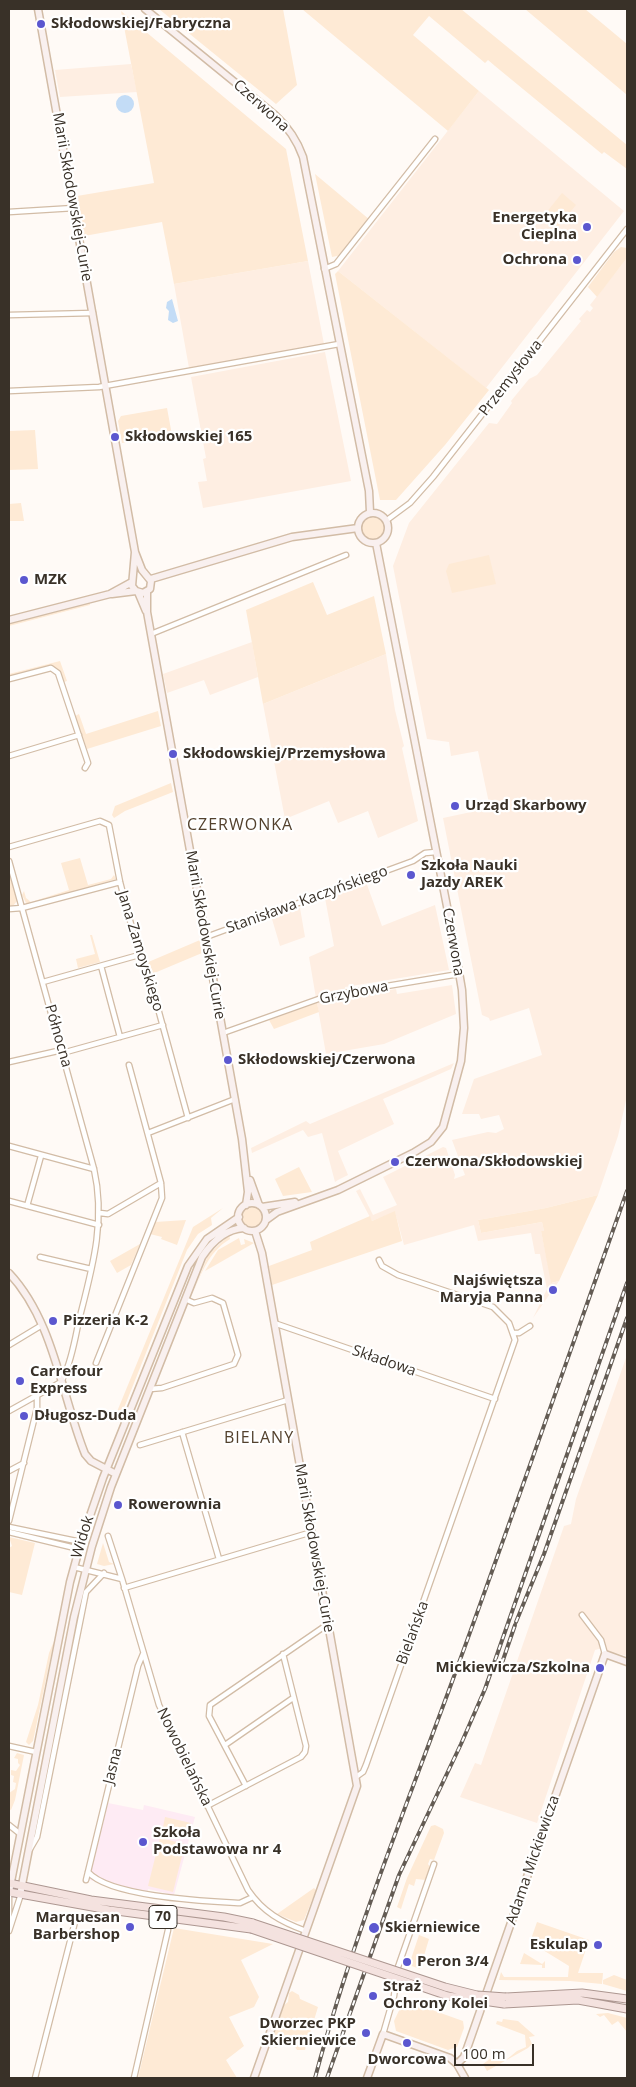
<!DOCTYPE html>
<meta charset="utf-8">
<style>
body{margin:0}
#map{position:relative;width:636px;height:2087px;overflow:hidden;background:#fffaf6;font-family:"Open Sans",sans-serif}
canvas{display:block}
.frame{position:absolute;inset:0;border:10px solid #393128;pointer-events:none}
.scale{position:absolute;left:454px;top:2044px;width:80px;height:22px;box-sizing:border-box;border:2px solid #393128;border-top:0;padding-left:6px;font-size:15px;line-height:18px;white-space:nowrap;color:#393128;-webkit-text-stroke:4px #fff;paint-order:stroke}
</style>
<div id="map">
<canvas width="636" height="2087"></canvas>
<div class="frame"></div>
<div class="scale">100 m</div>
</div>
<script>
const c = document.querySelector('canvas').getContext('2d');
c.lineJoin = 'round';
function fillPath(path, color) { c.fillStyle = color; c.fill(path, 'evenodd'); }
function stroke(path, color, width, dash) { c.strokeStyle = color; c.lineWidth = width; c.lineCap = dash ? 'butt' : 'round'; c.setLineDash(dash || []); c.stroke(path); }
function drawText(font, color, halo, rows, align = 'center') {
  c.font = font + ' "Open Sans",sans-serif'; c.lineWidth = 4.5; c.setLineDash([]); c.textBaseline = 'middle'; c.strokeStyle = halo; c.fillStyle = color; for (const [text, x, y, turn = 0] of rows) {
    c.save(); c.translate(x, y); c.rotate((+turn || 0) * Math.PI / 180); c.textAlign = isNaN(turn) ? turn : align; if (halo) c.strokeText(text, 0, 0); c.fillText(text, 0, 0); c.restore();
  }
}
fillPath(new Path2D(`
 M131 64 137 92 60 97 55 70Z
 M479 91 624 211 486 388 338 271Z
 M627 258V1096L618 1136 598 1195 546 1208 478 1220 481 1233 542 1222 544 1231H541L552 1283 559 1281 533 1318 547 1289 540 1254H535L531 1233 478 1241 474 1225 404 1245 395 1212 372 1221 356 1191 360 1189 373 1215 397 1205 383 1177 443 1147 446 1148 455 1175 454 1179 465 1175 452 1140 488 1132 496 1133 504 1129 499 1115 481 1119 479 1114H462L474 1079 542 1055 529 1008 490 1021 489 1018 482 1015 443 818 490 808 478 751 451 756 449 742 427 739 393 566 409 523 489 423 497 424 512 403 511 401 529 379 537 375 581 321 579 319 587 310 590 312 593 308 590 305Z
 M308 261 324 344 189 368 174 284Z
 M325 352 351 481 203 508 198 482 207 481 203 459 206 458 191 377Z
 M252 642 258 677 210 695 204 680 167 693 163 674Z
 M386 654 395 710 404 746 402 748 418 821 378 838 368 811 338 823 329 801 285 819 263 704Z
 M366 882 382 926 435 905 449 970 345 987V990L316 998 309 957 334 946 325 898Z
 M300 908 305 937 280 946 272 919Z
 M452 985 456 1014 384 1044 326 1054 317 1003 396 989 397 994Z
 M454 1063 451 1069 383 1099 394 1124 338 1151 348 1175 338 1180 335 1182 322 1133 308 1137 303 1130 252 1153 251 1148 306 1121 310 1124Z
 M627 1355V1656L599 1649 595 1650 537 1823 460 1797 475 1763 481 1765 564 1526 571 1524 576 1499Z`), '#feeee2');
fillPath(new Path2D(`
 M108 1803 143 1810 144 1805 195 1817 174 1895 148 1889 147 1893 89 1880Z`), '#feebf4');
fillPath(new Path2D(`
 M159 9H283L297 85 276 104Z
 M302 9H461L627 145V169L604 152 602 154 495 66 488 60 485 63 429 16 413 35 479 91 448 131Z
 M525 9H585L627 44V95Z
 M121 11 286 149 308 261 174 284 162 222 84 236 77 196 154 183Z
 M315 174 370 220 342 255 332 257Z
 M562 193 576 205 556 229 542 218Z
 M621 247 627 248V258L597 297 588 287 614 252Z
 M338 271 489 390 445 445 396 500H380L335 274Z
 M167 408 172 435 122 443 118 421 121 416Z
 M35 430 38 469 9 470V431Z
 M21 503 24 521H9V504Z
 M362 528a11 11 0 1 1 22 0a11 11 0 1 1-22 0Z
 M489 555 496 584 452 593 446 571 449 564Z
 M313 582 327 615 374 596 386 654 263 704 246 610Z
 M90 603V605L9 626V624Z
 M60 661 67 681 64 682 60 671 51 667 9 676V674Z
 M158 711 161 726 87 749 75 716 79 714 86 734Z
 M171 783 173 792 125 811 114 818 112 815 115 806Z
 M80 858 88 885 111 879 114 875 116 879 32 904 26 903 22 895 24 891 26 898 31 902 69 890 61 863Z
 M9 869 17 901 13 906H9Z
 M90 935H92L100 962 78 968 76 959 95 954Z
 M200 940 202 953 152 974 146 963Z
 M317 1003 319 1012 274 1029 269 1020Z
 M299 1167 312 1192 283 1196 275 1179Z
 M598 1195 559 1281 551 1283 541 1231H544L542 1222 481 1233 478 1220 546 1208Z
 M242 1217a10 10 0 1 1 20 0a10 10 0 1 1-20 0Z
 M223 1208 211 1218 212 1225 198 1234 187 1250 122 1413 116 1414 193 1227Z
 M395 1211 402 1241 272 1285 269 1266 312 1250 310 1242 370 1216 372 1221Z
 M186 1220 177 1245 161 1239 162 1237 150 1234 155 1222Z
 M229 1235 230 1239C207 1253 201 1275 191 1298L208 1255Z
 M239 1238 241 1245 245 1244 244 1239 254 1243 205 1271 218 1250Z
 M140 1244 131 1265 117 1273 110 1261Z
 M9 1537 35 1543 22 1595 9 1592V1548L12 1546Z
 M103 1543 109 1562 114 1564 104 1566 97 1564Z
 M54 1641 33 1741 29 1745 26 1742 38 1705 49 1653Z
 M17 1753 24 1755 15 1800 11 1810 9 1809V1793L15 1789 16 1783 13 1782 14 1776 11 1775V1770L16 1771 20 1765 18 1763V1759L14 1758Z
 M165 1817 191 1823 187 1838 162 1832Z
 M435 1825 443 1829 444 1833 434 1860 430 1859 428 1864 430 1867 426 1880 416 1879 414 1886 409 1884 401 1909 397 1907 407 1878 431 1826Z
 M160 1838 185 1844 173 1892 148 1886Z
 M314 1888 316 1890 304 1920 296 1922 277 1914Z
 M537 1922 589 1940 578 1973H603L602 1984 570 1981 499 1980 501 1972 504 1977H568L569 1966 530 1942Z
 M174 1928 273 1944 241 1960 259 1997 254 2007 229 2017 244 2046 226 2060 237 2078H138Z
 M419 1935 429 1939 420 1969 409 1965Z
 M524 1953 542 1964 545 1961V1968H542V1965L520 1964Z
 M614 1975 627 1980V1991L603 1984V1980Z
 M292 1991 299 1995 300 1999 318 2007 305 2050H297L295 2047 281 2043 276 2048 270 2045 283 2006 288 2002 289 1993Z
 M404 2000 463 2021 464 2028 457 2047 448 2050 396 2031 394 2021Z
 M608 2013 627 2018V2032L618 2021 612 2025 604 2015 600 2017 596 2014Z
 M503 2019 518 2021 535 2036 529 2037 532 2044 528 2048 487 2071 483 2064 490 2059 494 2061 496 2057 506 2060 517 2051 526 2047 525 2035 496 2024 497 2021 502 2022Z`), '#feead5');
fillPath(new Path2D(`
 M116 104a9 9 0 1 1 18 0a9 9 0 1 1-18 0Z
 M172 299 178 321 173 323 168 320 169 311 166 308 167 302Z`), '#c3dcf6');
const street = new Path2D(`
 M9 212 74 208
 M324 269 336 264 435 139
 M9 315 93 313
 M9 391 99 387 339 344
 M387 520 410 503 433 477 627 229
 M151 634 346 555
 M9 679 51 668 58 673 88 763 85 768
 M9 756 79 735
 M9 847 100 821 109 825 120 882 139 955 151 983 188 1118
 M9 861 94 1169C106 1222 92 1269 79 1320 75 1339 72 1359 64 1376L61 1382 9 1411
 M9 909 22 908 120 882
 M206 937 413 861 425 853 436 852
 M101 966 120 1037
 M43 982 139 955
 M223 1033 327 996 459 974
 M9 1062 62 1050 66 1052 163 1025
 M148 1133 235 1099
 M9 1146 94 1169
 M9 1201 99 1225
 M27 1206 41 1156
 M100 1213 108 1214 161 1183
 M40 1257 91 1269
 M274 1323 495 1399
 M514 1333H519L530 1326
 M9 1345 42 1325
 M96 1363 162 1198 161 1183 129 1065
 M150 1389 162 1388 234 1364 238 1355 223 1303 212 1298 194 1303 185 1299
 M182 1432 219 1559
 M140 1445 288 1400
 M9 1471 24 1463
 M9 1521 37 1408V1395
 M9 1527 81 1542
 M9 1532 79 1549
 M108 1536 122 1579
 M74 1567 122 1579 159 1705 248 1890C263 1912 281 1922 306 1931
 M124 1588 312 1532
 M582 1615 601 1640 605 1654
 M225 1745 293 1698
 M9 1746 36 1752
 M356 1777 363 1772 366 1765 515 1340 509 1323 493 1307 398 1275 382 1266 379 1260
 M246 1786 209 1716 210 1705 328 1624
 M207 1806 301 1757 305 1752 306 1746 283 1654
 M9 1825 19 1833
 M30 1849 37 1837 86 1592 104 1573
 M88 1872C110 1897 205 1901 240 1903L253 1897
 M86 1880 138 1666 143 1654
 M9 1892V1924
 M9 1931 21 1894
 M383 2034 394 1996 398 1967 434 1864
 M35 2078 76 1918
 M134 2078 168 1930`);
const secondary = new Path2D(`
 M38 9 135 552 142 570 151 581 150 589 143 593 136 591 132 586 135 552
 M145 9 275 115C288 127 297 140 303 157L369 491 370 512
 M358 528a15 15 0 1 1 30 0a15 15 0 1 1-30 0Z
 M151 579 292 537 358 528
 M147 591V612L242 1139 248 1192 246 1205
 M138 592 146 611
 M112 594 136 591
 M9 620 110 594 132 582
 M250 1180 259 1205
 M238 1217a14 14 0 1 1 28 0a14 14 0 1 1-28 0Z
 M262 1207 295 1202
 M266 1220 277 1212 338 1190 413 1153 431 1142 443 1127 461 1061 464 1028 462 990 453 937 376 543
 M9 1273C54 1321 61 1394 85 1454L91 1461 116 1474
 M21 1890 74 1617 92 1546 111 1487 202 1257C212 1242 225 1229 244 1228
 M9 1892 70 1582 81 1542 103 1478 188 1266 207 1239 239 1217
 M457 2064 464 2057 470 2040 605 1654 627 1662
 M254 2078 357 1786 262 1253 255 1231
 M367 2078 383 2034 450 2058 457 2064 465 2078`);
const primary = new Path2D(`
 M9 1883 91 1900 224 1917 253 1923
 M9 1892 109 1910 251 1929
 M506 1997 582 1993 627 1999
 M504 2004 578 2000 627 2009`);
stroke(street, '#d2bca6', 7);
stroke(secondary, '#d2bca6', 9);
stroke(primary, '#ad9791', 9);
stroke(street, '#fff', 4.5);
stroke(secondary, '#f9f0ef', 6);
stroke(primary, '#f4e2df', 7);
const rail = new Path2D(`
 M516 1622 544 1554 627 1318
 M502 1663 515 1625
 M315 2078C351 1943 401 1820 449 1690 510 1524 568 1357 627 1191
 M327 2078 399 1875 461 1744 485 1689 627 1283`);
stroke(rail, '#645c54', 4);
stroke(rail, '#fff', 2, [5.5]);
const primaryBridge = new Path2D(`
 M253 1923 445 1987 477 1995 506 1997
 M251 1929 448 1996 504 2004`);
stroke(primaryBridge, '#ad9791', 9, []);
stroke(primaryBridge, '#f4e2df', 7);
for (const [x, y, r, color] of [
 [41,24,5,"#5b57cf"],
 [587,227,5,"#5b57cf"],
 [577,260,5,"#5b57cf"],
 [115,437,5,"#5b57cf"],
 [24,580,5,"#5b57cf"],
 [173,754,5,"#5b57cf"],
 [455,806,5,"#5b57cf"],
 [411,875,5,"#5b57cf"],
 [228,1060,5,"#5b57cf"],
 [395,1162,5,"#5b57cf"],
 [553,1290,5,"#5b57cf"],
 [53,1321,5,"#5b57cf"],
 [20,1381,5,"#5b57cf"],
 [24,1416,5,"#5b57cf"],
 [118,1505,5,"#5b57cf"],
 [600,1668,5,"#5b57cf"],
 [143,1842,5,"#5b57cf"],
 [130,1927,5,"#5b57cf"],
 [374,1928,6,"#5b57cf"],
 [598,1945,5,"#5b57cf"],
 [407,1962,5,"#5b57cf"],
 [373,1996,5,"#5b57cf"],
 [366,2033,5,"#5b57cf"],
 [407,2043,5,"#5b57cf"]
]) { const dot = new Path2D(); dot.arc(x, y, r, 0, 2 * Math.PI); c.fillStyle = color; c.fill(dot); stroke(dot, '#fff', 2); }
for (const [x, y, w] of [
 [163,1917,28]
]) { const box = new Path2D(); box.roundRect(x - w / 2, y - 11.5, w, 23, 4); c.fillStyle = '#fff'; c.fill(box); stroke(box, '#393128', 1); }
drawText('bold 14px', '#393128', null, [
 ["70",163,1917]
]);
drawText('bold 15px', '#393128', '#fff', [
 ["Skłodowskiej/Fabryczna",51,24],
 ["Energetyka",577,218,"right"],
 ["Cieplna",577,235,"right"],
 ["Ochrona",567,260,"right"],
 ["Skłodowskiej 165",125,437],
 ["MZK",34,580],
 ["Skłodowskiej/Przemysłowa",183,754],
 ["Urząd Skarbowy",465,806],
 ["Szkoła Nauki",421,866],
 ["Jazdy AREK",421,883],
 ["Skłodowskiej/Czerwona",238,1060],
 ["Czerwona/Skłodowskiej",405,1162],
 ["Najświętsza",543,1281,"right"],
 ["Maryja Panna",543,1298,"right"],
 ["Pizzeria K-2",63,1321],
 ["Carrefour",30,1372],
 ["Express",30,1389],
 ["Długosz-Duda",34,1416],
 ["Rowerownia",128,1505],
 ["Mickiewicza/Szkolna",590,1668,"right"],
 ["Szkoła",153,1833],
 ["Podstawowa nr 4",153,1850],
 ["Marquesan",120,1918,"right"],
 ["Barbershop",120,1935,"right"],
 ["Skierniewice",385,1928],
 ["Eskulap",588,1945,"right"],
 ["Peron 3/4",417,1962],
 ["Straż",383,1987],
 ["Ochrony Kolei",383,2004],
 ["Dworzec PKP",356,2024,"right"],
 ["Skierniewice",356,2041,"right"],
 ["Dworcowa",407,2060,"center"]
], 'left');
drawText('15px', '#393128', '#fff', [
 ["Czerwona",261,106,42],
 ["Marii Skłodowskiej-Curie",72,197,80],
 ["Przemysłowa",511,378,-52],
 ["Stanisława Kaczyńskiego",307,900,-20],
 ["Marii Skłodowskiej-Curie",205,935,80],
 ["Czerwona",453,942,80],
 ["Jana Zamoyskiego",140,951,73],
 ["Grzybowa",354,993,-11],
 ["Północna",58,1036,74],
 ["Składowa",384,1361,19],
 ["Widok",83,1537,-73],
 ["Marii Skłodowskiej-Curie",314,1548,80],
 ["Bielańska",413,1633,-70],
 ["Nowobielańska",184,1757,64],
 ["Jasna",113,1766,-76],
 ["Adama Mickiewicza",533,1860,-71]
]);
c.letterSpacing = '1px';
drawText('16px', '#53412d', '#fff', [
 ["CZERWONKA",240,825],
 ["BIELANY",259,1438]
]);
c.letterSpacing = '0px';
</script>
